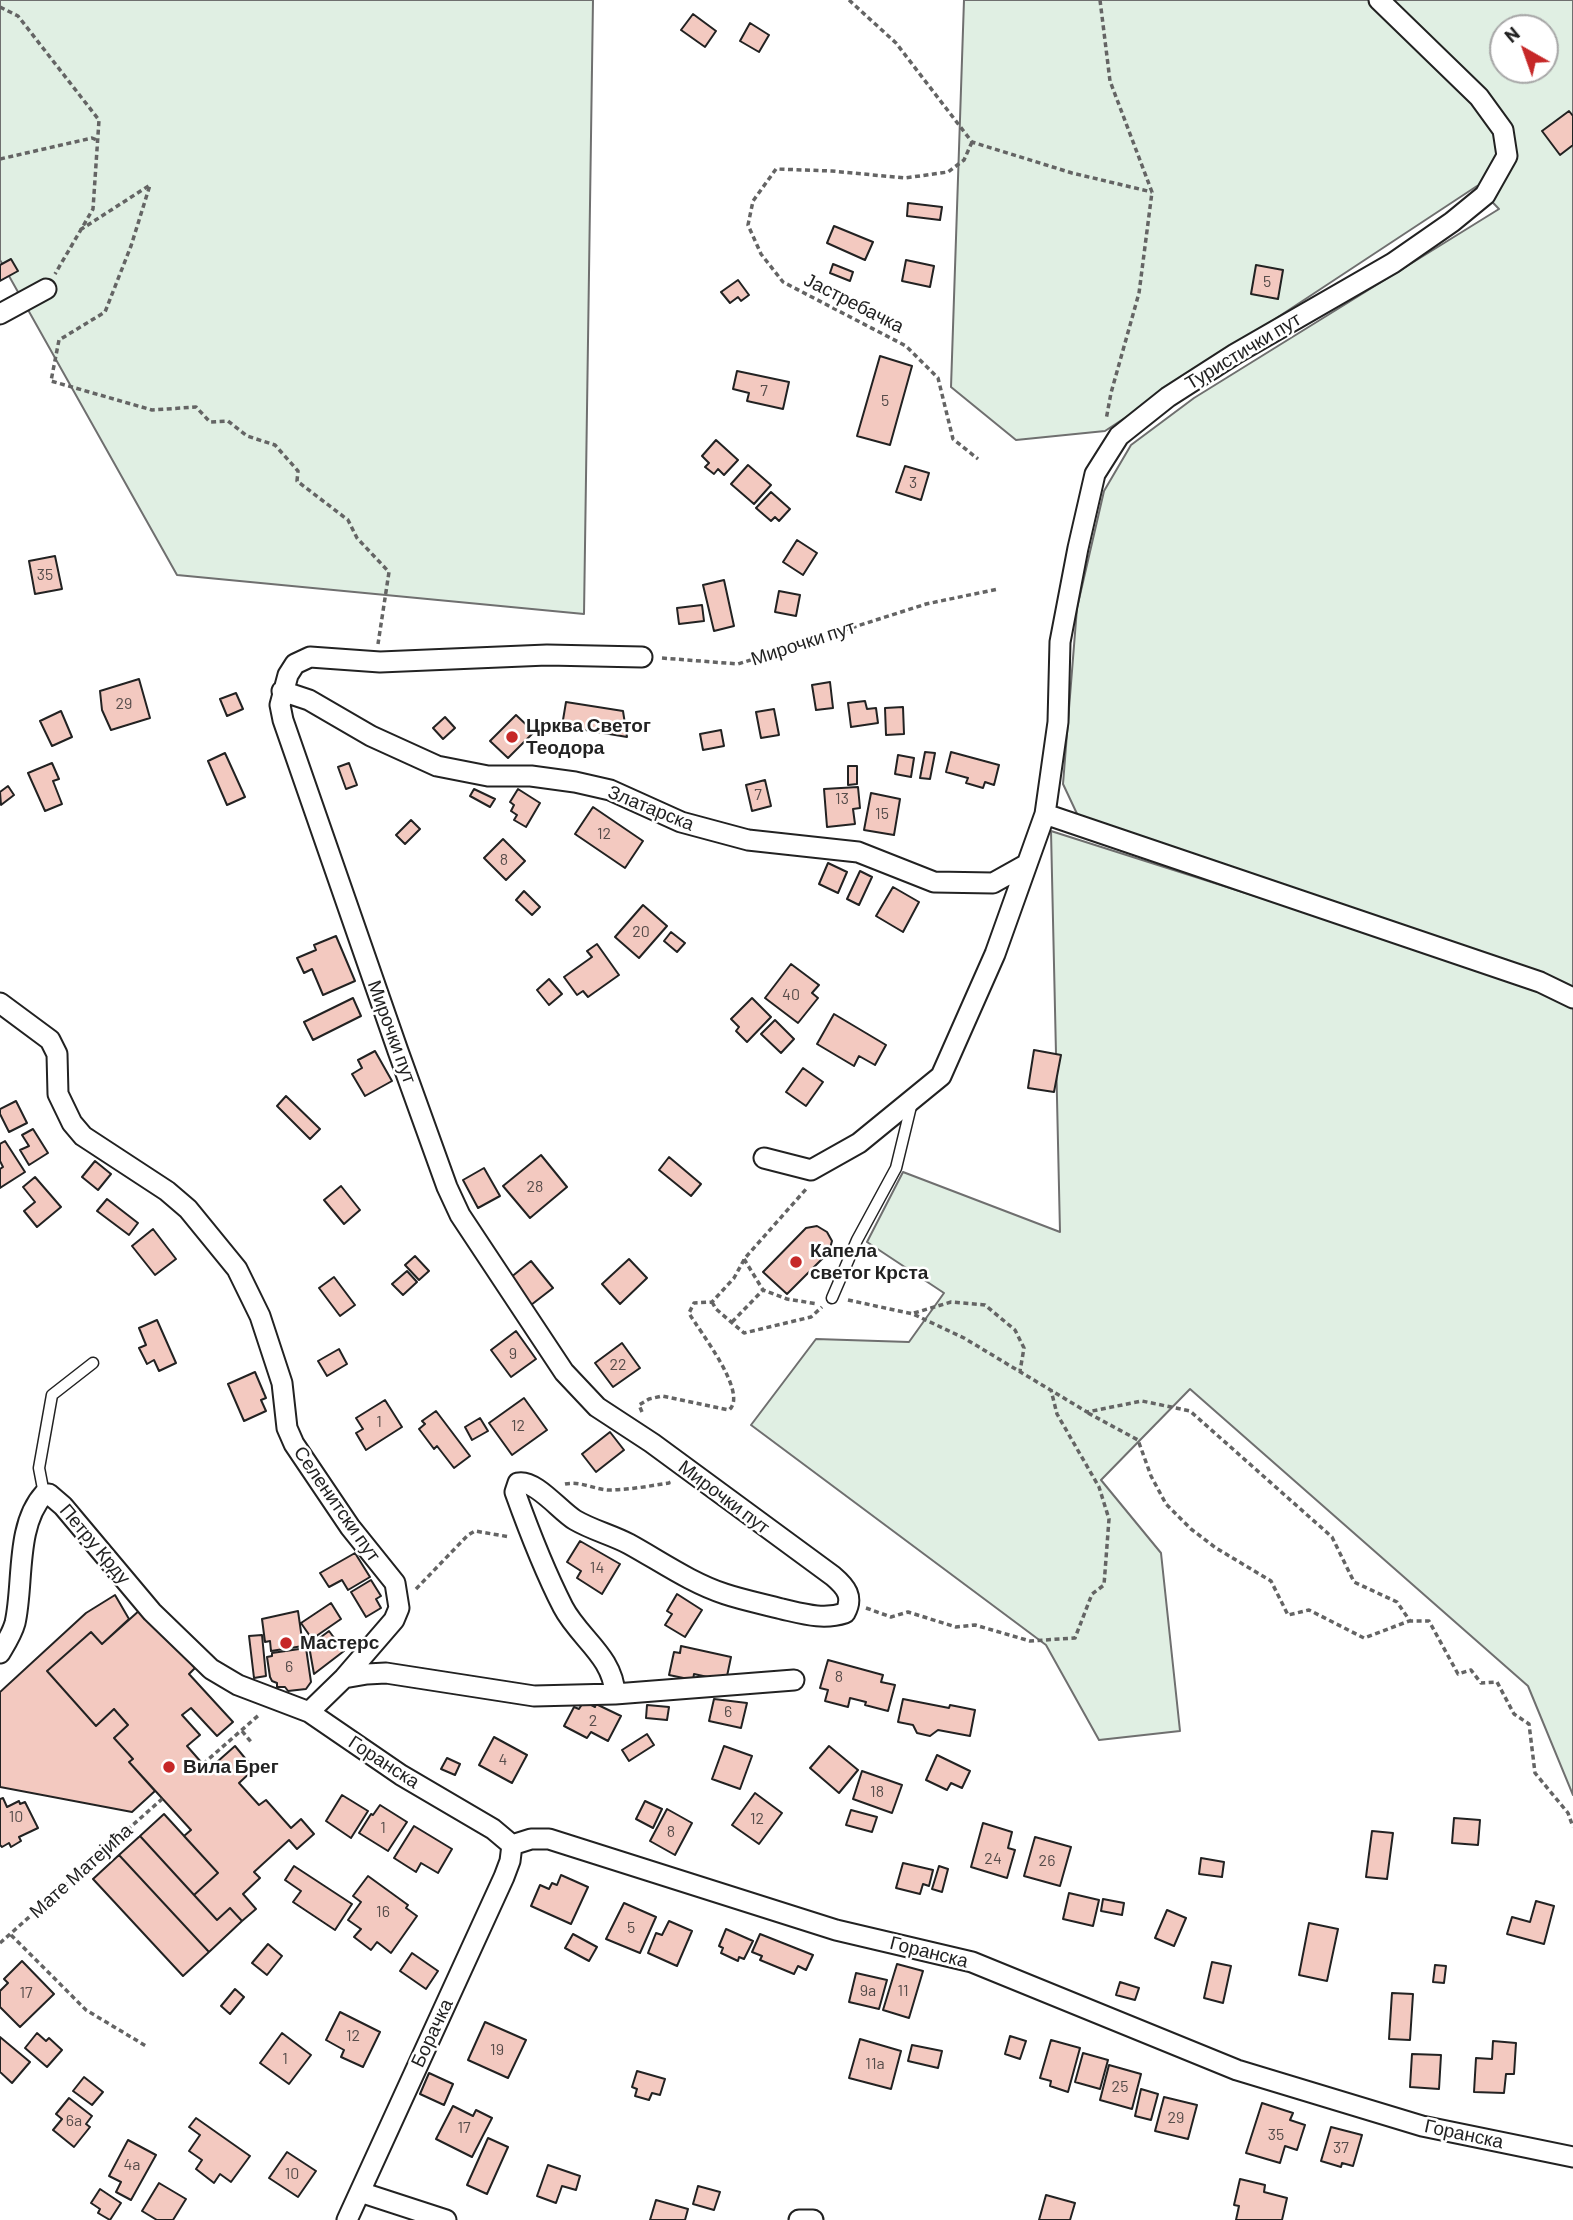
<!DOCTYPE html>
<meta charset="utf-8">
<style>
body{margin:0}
#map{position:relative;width:1573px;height:2220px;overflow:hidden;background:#fff;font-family:Barlow,sans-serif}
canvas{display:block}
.north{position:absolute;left:1489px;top:14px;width:70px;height:70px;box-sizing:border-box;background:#fff;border:2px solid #a7a7a7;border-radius:50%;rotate:320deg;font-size:19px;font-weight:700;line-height:28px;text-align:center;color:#222}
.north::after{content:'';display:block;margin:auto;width:24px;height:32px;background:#c62828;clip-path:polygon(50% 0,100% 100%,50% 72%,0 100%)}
</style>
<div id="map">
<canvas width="1573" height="2220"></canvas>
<div class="north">N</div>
</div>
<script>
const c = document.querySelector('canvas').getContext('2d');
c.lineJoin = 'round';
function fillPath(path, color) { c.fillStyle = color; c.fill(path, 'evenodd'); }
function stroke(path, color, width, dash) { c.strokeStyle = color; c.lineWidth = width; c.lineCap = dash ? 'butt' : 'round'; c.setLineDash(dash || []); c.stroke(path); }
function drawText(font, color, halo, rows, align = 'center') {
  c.font = font + ' Barlow,sans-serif'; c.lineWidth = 5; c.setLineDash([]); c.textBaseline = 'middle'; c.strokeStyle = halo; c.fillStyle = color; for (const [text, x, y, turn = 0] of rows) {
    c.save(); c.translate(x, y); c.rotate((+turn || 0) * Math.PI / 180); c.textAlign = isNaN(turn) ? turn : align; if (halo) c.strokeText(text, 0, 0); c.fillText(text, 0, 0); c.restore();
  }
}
const green = new Path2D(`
 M0 0H593L584 614 177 575 0 260Z
 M964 0H1573V1795L1528 1686 1190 1389 1101 1480 1161 1553 1180 1731 1099 1740 1046 1645 751 1425 816 1339 909 1342 944 1293 867 1242 903 1172 1060 1232 1051 831 1296 909 1299 894 1079 818 1063 784 1077 608 1104 491 1131 445 1194 398 1499 209 1477 186 1105 431 1016 440 951 387ZM1503 28H1545V70H1503Z`);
fillPath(green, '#e0efe3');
stroke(green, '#6f6f6f', 2);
const building = new Path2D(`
 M693 14 716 31 705 47 681 30Z
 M750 23 769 35 759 52 740 41Z
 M1569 111 1573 116V145L1560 155 1542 131Z
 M908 203 942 207 940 220 907 216Z
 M834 226 873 242 865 260 827 243Z
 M11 259 18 271 0 281V265Z
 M906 260 934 266 930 287 902 281Z
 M833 264 853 272 850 281 830 273Z
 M1256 265 1283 270 1278 299 1251 294Z
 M738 280 749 295 741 301 738 297 730 303 721 292Z
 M880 356 912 366 890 445 857 436Z
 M737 371 789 382 783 409 747 401 749 393 733 389Z
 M716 440 738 460 724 475 718 469 714 474 705 467 709 463 702 456Z
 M748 465 771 485 754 504 731 484Z
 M905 466 929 473 921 500 896 492Z
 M771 492 790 509 779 521 775 517 771 521 756 508Z
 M797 540 817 553 803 575 783 562Z
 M55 556 62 589 35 594 29 561Z
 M724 580 734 626 714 631 703 585Z
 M779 591 800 595 796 616 775 612Z
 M702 605 704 621 679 624 677 608Z
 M139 679 150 718 111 730 102 710 100 691Z
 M830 682 833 708 816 710 812 685Z
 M236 693 243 709 227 716 220 699Z
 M865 701 867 709 876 708 878 723 851 727 848 703Z
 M566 702 623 711 627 737 562 726Z
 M903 707 904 734 886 735 885 708Z
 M774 709 779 735 761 738 756 712Z
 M61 711 72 737 52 746 40 721Z
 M516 715 534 732 508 758 490 741Z
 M445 717 455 728 443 739 433 728Z
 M721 730 724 746 703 750 700 734Z
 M925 752 935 753 930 779 920 778Z
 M951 752 999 765 994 785 985 782 983 788 966 783 968 778 946 772Z
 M225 753 245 797 227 805 208 761Z
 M898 755 914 758 911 777 895 774Z
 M52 763 59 779 53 781 62 804 45 811 28 773Z
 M349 763 357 785 346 789 338 767Z
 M848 766H857V784L848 785Z
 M765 780 771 806 752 811 746 785Z
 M8 786 14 795 1 805 0 792Z
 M858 787 860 808 853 809 855 824 827 827 824 789Z
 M474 789 495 799 490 807 470 796Z
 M518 789 540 803 526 827 514 820 517 815 511 811 514 805 510 802Z
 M871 793 900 799 894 835 864 830Z
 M593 807 643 841 625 868 575 834Z
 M411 820 420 829 405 844 396 835Z
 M503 839 525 861 506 880 484 858Z
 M828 863 847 872 838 893 819 884Z
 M860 871 872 877 859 905 847 899Z
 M893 887 919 902 903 932 876 916Z
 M524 891 540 907 532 915 516 900Z
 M643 905 667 926 639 958 615 937Z
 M671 932 685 943 677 952 664 941Z
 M336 936 355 981 323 995 312 969 304 973 297 958 316 950 314 945Z
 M597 944 619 975 588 997 583 991 577 995 564 977 592 957 587 951Z
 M791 964 819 985 812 993 818 998 798 1023 765 998Z
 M549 979 562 994 549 1005 537 990Z
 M353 998 361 1016 313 1040 304 1022Z
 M752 998 771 1017 747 1042 736 1031 739 1027 731 1019Z
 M834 1014 886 1045 875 1065 859 1056 854 1066 817 1044Z
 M775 1020 794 1039 781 1053 761 1034Z
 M1034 1050 1061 1055 1054 1092 1028 1088Z
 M375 1051 392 1081 365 1096 352 1074 362 1068 358 1060Z
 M803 1068 823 1082 806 1106 786 1092Z
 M286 1096 320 1129 310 1139 277 1106Z
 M16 1101 27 1123 9 1132 0 1114V1109Z
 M33 1129 48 1153 29 1165 20 1150 29 1146 22 1135Z
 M5 1141 25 1172 0 1188V1169L3 1167 0 1161V1144Z
 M541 1155 567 1187 530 1218 503 1186Z
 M669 1157 701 1184 691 1196 659 1170Z
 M95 1161 111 1174 98 1190 82 1177Z
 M484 1168 500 1196 478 1208 463 1180Z
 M35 1177 61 1207 37 1227 24 1211 35 1202 23 1187Z
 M341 1186 360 1210 344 1224 324 1200Z
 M107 1199 138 1223 129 1235 97 1211Z
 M817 1226 827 1232 832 1241 829 1252 787 1294 763 1272 806 1228Z
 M153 1229 176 1259 155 1275 132 1246Z
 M415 1256 429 1271 419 1280 405 1265Z
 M629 1259 647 1278 620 1304 602 1284Z
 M531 1261 553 1288 531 1305 510 1278Z
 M407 1271 417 1282 403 1295 392 1284Z
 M334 1277 355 1305 340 1316 319 1288Z
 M157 1320 176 1363 159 1371 154 1360 147 1364 139 1348 146 1345 139 1328Z
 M516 1331 536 1359 511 1377 491 1350Z
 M622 1343 640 1368 613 1387 595 1363Z
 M339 1349 347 1364 327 1376 318 1361Z
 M255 1372 266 1398 261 1400 266 1411 244 1421 228 1384Z
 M524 1398 547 1430 512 1455 489 1423Z
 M385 1400 402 1427 366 1450 356 1433 363 1429 356 1418Z
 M436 1411 470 1456 454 1468 437 1446 434 1449 419 1429 425 1424 422 1421Z
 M480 1418 488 1431 472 1440 465 1427Z
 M610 1432 624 1450 596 1472 582 1454Z
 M580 1541 620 1564 602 1594 577 1578 581 1571 567 1562Z
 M355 1553 370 1577 348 1590 342 1580 329 1587 320 1573Z
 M371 1580 381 1596 376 1599 381 1608 366 1617 351 1592Z
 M677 1594 702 1610 685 1637 665 1625 672 1614 667 1611Z
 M115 1595 129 1619 102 1644 91 1632 47 1671 96 1726 114 1709 128 1725 114 1738 133 1759 129 1762 155 1791 132 1812 0 1787V1692L86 1613Z
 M331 1603 341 1619 312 1639 301 1623Z
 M141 1609 195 1668 189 1674 233 1722 217 1736 191 1708 182 1715 200 1735 187 1746 208 1770 235 1746 254 1769 239 1783 259 1805 266 1800 291 1828 301 1819 314 1834 297 1849 289 1840 254 1872 260 1878 243 1894 256 1909 242 1921 230 1908 217 1920 194 1895 218 1873 184 1836 191 1830 129 1762 133 1759 114 1738 128 1725 114 1709 96 1726 47 1671 91 1632 102 1644Z
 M298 1611 303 1646 271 1651 270 1641 265 1642 262 1619Z
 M329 1631 344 1651 314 1674 309 1646Z
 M262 1635 266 1676 254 1678 249 1636Z
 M681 1646 731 1657 726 1681 694 1674 693 1680 669 1675 674 1652 680 1653Z
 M306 1648 311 1682 306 1689 288 1691 285 1687H277V1683L272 1681 270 1677 267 1657 272 1656V1653Z
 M828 1660 883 1675 881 1682 895 1685 888 1711 865 1705 866 1702 850 1698 848 1707 825 1701 828 1690 820 1688Z
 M714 1699 747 1703 741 1728 709 1721Z
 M903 1699 949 1708 950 1705 975 1710 970 1736 938 1730 930 1736 917 1733 913 1725 898 1722Z
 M584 1701 595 1707 596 1704 621 1716 608 1741 591 1732 587 1738 564 1726 574 1707 579 1709Z
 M647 1705 669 1707 667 1720 646 1718Z
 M647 1734 654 1745 629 1761 622 1750Z
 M494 1737 527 1755 512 1783 479 1765Z
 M724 1746 752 1756 740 1789 712 1779Z
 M829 1746 858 1770 839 1793 810 1768Z
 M937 1755 970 1771 962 1788 951 1783 947 1790 926 1780Z
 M447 1758 460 1764 455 1775 441 1769Z
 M862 1771 902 1785 892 1813 853 1799Z
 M755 1793 782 1813 759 1844 732 1825Z
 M342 1795 368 1811 351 1838 326 1821Z
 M3 1798 7 1807 19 1801 20 1804 25 1802 38 1828 19 1837 21 1841 11 1847 9 1843 2 1847 0 1845V1799Z
 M645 1801 662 1809 653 1828 636 1819Z
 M380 1805 407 1822 388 1851 359 1833 371 1814 373 1815Z
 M667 1809 692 1823 675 1855 650 1841Z
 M851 1810 877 1817 872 1832 846 1825Z
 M164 1814 218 1873 194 1895 140 1836Z
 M1454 1818 1480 1820 1478 1845 1452 1843Z
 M983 1823 1012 1832 1008 1848 1015 1850 1007 1878 971 1867Z
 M414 1826 452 1849 438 1873 421 1863 416 1872 394 1858Z
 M1372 1831 1393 1833 1387 1879 1366 1877Z
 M140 1836 217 1920 230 1908 242 1921 209 1952 119 1855Z
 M1035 1837 1071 1847 1060 1886 1024 1876Z
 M119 1855 209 1952 183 1976 93 1879Z
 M1201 1858 1224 1862 1222 1877 1199 1874Z
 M903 1863 933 1870 929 1886 923 1884 920 1894 896 1888Z
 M294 1866 352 1904 335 1930 293 1902 301 1891 285 1880Z
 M939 1866 948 1869 942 1892 932 1889Z
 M561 1875 588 1887 571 1924 531 1906 540 1885 549 1889 552 1883 557 1885Z
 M368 1876 408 1905 406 1908 417 1916 391 1953 377 1942 371 1950 354 1937 361 1929 348 1920 361 1902 353 1896Z
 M1069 1893 1099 1900 1093 1926 1063 1919Z
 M1103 1899 1124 1903 1122 1915 1101 1911Z
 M1536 1901 1554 1906 1544 1944 1507 1934 1512 1917 1530 1922Z
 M624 1903 656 1917 640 1953 606 1939Z
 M1167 1910 1186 1918 1174 1946 1155 1938Z
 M669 1921 692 1931 677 1966 648 1953 656 1933 662 1935Z
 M1309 1923 1338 1929 1327 1981 1299 1975Z
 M726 1929 753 1941 744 1959 739 1957 738 1961 721 1953 723 1948 719 1946Z
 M573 1934 597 1947 589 1961 565 1948Z
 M760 1934 813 1955 806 1970 798 1966 794 1974 760 1960 762 1956 752 1952Z
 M268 1944 282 1956 267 1975 252 1963Z
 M412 1953 438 1971 426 1989 400 1971Z
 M22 1961 54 1994 20 2027 0 2007V1991L8 1983 4 1979Z
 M1212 1962 1231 1966 1223 2003 1204 1998Z
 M897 1964 923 1971 909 2018 883 2010Z
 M1435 1965 1446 1966 1444 1983 1433 1982Z
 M856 1973 887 1980 879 2009 849 2002Z
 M1120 1982 1139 1988 1135 2000 1116 1995Z
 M235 1989 244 1997 230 2014 221 2006Z
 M1392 1993 1413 1994 1410 2040 1389 2039Z
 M340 2012 380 2032 363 2067 341 2057 344 2050 326 2040Z
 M485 2022 526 2040 508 2078 468 2060Z
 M37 2033 46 2041 49 2038 62 2050 47 2067 25 2048Z
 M282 2033 311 2055 289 2084 260 2063Z
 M1010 2036 1026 2041 1020 2059 1005 2054Z
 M0 2037 30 2062 12 2083 0 2072Z
 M860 2039 901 2051 891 2089 849 2078Z
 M1051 2040 1080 2048 1068 2092 1050 2086 1051 2081 1040 2078Z
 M1493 2041 1516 2043 1514 2074H1506L1504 2093 1474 2092 1476 2058 1492 2059Z
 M912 2045 942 2051 938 2068 908 2061Z
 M1083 2053 1108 2060 1100 2089 1075 2082Z
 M1412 2054 1441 2055 1439 2089 1410 2087Z
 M1109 2065 1141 2074 1132 2109 1100 2100Z
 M637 2071 665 2079 660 2095 652 2093 649 2100 635 2096 637 2089 632 2087Z
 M429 2073 453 2084 444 2105 420 2094Z
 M84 2077 103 2092 92 2105 73 2091Z
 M1141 2089 1158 2094 1151 2120 1135 2116Z
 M1164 2097 1197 2105 1188 2139 1155 2131Z
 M69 2098 92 2116 86 2124 90 2127 74 2147 53 2130 62 2119 56 2114Z
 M1262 2103 1293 2113 1290 2120 1305 2125 1297 2150 1285 2146 1280 2163 1246 2153Z
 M453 2106 473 2116 476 2110 492 2118 472 2157 436 2139Z
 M196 2118 250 2156 231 2182 220 2174 214 2183 196 2169 202 2160 189 2151 200 2135 189 2127Z
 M1331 2127 1362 2135 1353 2166 1342 2163 1341 2167 1321 2161Z
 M488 2138 508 2147 487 2194 467 2185Z
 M128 2140 156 2155 131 2200 116 2192 121 2182 109 2176Z
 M287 2152 316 2171 298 2197 269 2178Z
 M548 2165 580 2176 576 2190 562 2186 556 2203 537 2196Z
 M1240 2179 1265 2185 1264 2192 1287 2198 1282 2220H1236L1239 2206 1234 2205Z
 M159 2183 186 2199 173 2220H157L142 2211Z
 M698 2186 720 2192 714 2210 693 2204Z
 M100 2189 121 2203 110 2220 98 2213 100 2209 91 2203Z
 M1046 2195 1075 2203 1070 2220H1039Z
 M656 2200 688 2209 685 2220H650Z`);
fillPath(building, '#f3c9c0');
stroke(building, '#222', 2);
const lane = new Path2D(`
 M832 1298 857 1240 896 1168 912 1102
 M44 1494 39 1468 52 1395 93 1363`);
const street = new Path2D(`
 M0 314 46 289
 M282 691 309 700 371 736 437 766 488 776H531L575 782 610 790 681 822 748 840 858 852 934 882 993 883 1027 864
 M1045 814 1540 982 1573 998
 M0 1003 50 1040 57 1054 58 1094 72 1123 83 1136 167 1191 188 1209 237 1269 260 1316 282 1383 287 1428 294 1444 350 1527 395 1583 399 1608 394 1620 344 1678 309 1712
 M764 1158 811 1170 859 1143 941 1076 995 954 1045 814 1058 722 1060 642 1078 548 1095 474 1119 436 1168 397 1235 354 1393 263 1452 222 1485 195 1507 156 1503 130 1479 97 1379 0
 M0 1653C6 1643 12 1634 15 1623 24 1584 15 1526 44 1494H49L63 1506 152 1612 211 1669 238 1685 309 1712 401 1775 493 1829 512 1845
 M344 1678 367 1674 386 1673 534 1696 615 1694 794 1680
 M615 1694C613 1656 579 1638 563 1607 544 1570 529 1531 515 1492L518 1483C535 1479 560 1511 575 1520 592 1530 612 1535 629 1544 660 1561 691 1583 725 1594 743 1600 763 1604 782 1609 804 1614 823 1620 845 1613 854 1597 846 1587 833 1576L652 1443 597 1407 564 1372 460 1215 447 1187 398 1051 283 720 280 705 288 675 295 664 310 657 380 662 547 655 642 657
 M512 1845 531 1839H549L836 1930 972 1962 1237 2070 1422 2126 1573 2157
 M360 2192 446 2220
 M347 2220 504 1877 510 1861 512 1845
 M799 2220H813`);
stroke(lane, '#222', 13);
stroke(street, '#222', 23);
stroke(new Path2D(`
 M849 0 896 43 972 142 1072 173 1152 192
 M1100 0 1110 81 1152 192 1139 293 1111 393 1106 420
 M0 7 18 16 99 120 93 209 55 274
 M972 142 964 160 948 172 905 178 832 171 776 169 753 201 748 225 761 254 783 282 906 346 938 378 953 439 978 459
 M0 159 92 138 97 140
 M80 230 150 185 131 246 105 312 59 340 51 381 152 410 196 407 210 422 228 421 247 436 275 445 298 471 297 481 348 520 357 538 389 572 378 644
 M662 658 738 664 926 604 998 589
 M744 1259 763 1290 787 1299 818 1304
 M848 1300 913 1314 964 1338 1087 1412 1142 1401 1190 1411 1332 1537 1354 1582 1397 1602 1410 1621H1429L1458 1674 1471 1670 1481 1683 1497 1682 1514 1714 1529 1724 1535 1773 1568 1813 1573 1827
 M712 1302 716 1309 744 1333 811 1317 822 1307
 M914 1313 951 1302 985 1305 1015 1330 1024 1348 1020 1371
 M732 1322 763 1290
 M642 1412 639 1405 649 1399 662 1396 729 1410C749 1393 699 1331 689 1313L694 1303 712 1302 734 1278 745 1258 807 1188
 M1088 1413 1138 1440 1151 1476 1166 1504 1191 1529 1216 1548 1271 1581 1288 1615 1309 1610 1364 1638 1409 1621
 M565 1484C580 1481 594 1489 608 1490 629 1490 649 1486 669 1483L668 1481
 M416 1589 468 1535 475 1531 510 1537
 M866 1608 891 1617 908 1612 956 1627 975 1625 1030 1641 1075 1638 1092 1594 1104 1585 1109 1519 1099 1487 1057 1414 1051 1390
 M242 1731 252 1743
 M203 1764 260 1714
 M11 1935 86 2010 146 2046
 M0 1943 162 1799`), '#646464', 3.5, [5, 3.5]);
stroke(lane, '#fff', 10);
stroke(street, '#fff', 19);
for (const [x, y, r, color] of [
 [512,737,7,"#c62828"],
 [796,1262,7,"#c62828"],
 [286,1643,7,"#c62828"],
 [169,1767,7,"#c62828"]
]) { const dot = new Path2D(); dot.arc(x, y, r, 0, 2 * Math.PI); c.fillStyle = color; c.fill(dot); stroke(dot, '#fff', 2.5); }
drawText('16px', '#564c4a', null, [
 ["5",1267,282],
 ["7",764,391],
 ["5",885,401],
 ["3",913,483],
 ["35",45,575],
 ["29",124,704],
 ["7",758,795],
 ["13",842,799],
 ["15",882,814],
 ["12",604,834],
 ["8",504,860],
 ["20",641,932],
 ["40",791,995],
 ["28",535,1187],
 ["9",513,1354],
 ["22",618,1365],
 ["1",379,1422],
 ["12",518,1426],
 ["14",597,1568],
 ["6",289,1667],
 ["8",839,1677],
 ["6",728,1712],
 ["2",593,1721],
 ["4",503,1760],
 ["18",877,1792],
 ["10",16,1817],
 ["12",757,1819],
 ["1",383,1828],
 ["8",671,1832],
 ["24",993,1859],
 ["26",1047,1861],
 ["16",383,1912],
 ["5",631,1928],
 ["9a",868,1991],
 ["11",903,1991],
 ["17",26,1993],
 ["12",353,2036],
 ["19",497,2050],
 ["1",285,2059],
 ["11a",875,2064],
 ["25",1120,2087],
 ["29",1176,2118],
 ["6a",74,2121],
 ["17",464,2128],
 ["35",1276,2135],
 ["37",1341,2148],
 ["4a",132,2165],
 ["10",292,2174]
]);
drawText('19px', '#222', '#fff', [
 ["Јастребачка",854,303,27],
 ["Туристички пут",1243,351,-31],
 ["Мирочки пут",803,643,-18],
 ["Златарска",651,808,22],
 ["Мирочки пут",392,1032,70],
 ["Мирочки пут",724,1497,37],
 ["Селенитски пут",337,1504,55],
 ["Петру Крду",95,1544,50],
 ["Горанска",384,1762,33],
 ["Мате Матејића",81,1871,-42],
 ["Горанска",929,1952,14],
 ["Борачка",432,2033,-65],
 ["Горанска",1464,2134,12]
]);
drawText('bold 19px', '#222', '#fff', [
 ["Црква Светог",526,726],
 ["Теодора",526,748],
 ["Капела",810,1251],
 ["светог Крста",810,1273],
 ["Мастерс",300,1643],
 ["Вила Брег",183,1767]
], 'left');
</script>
